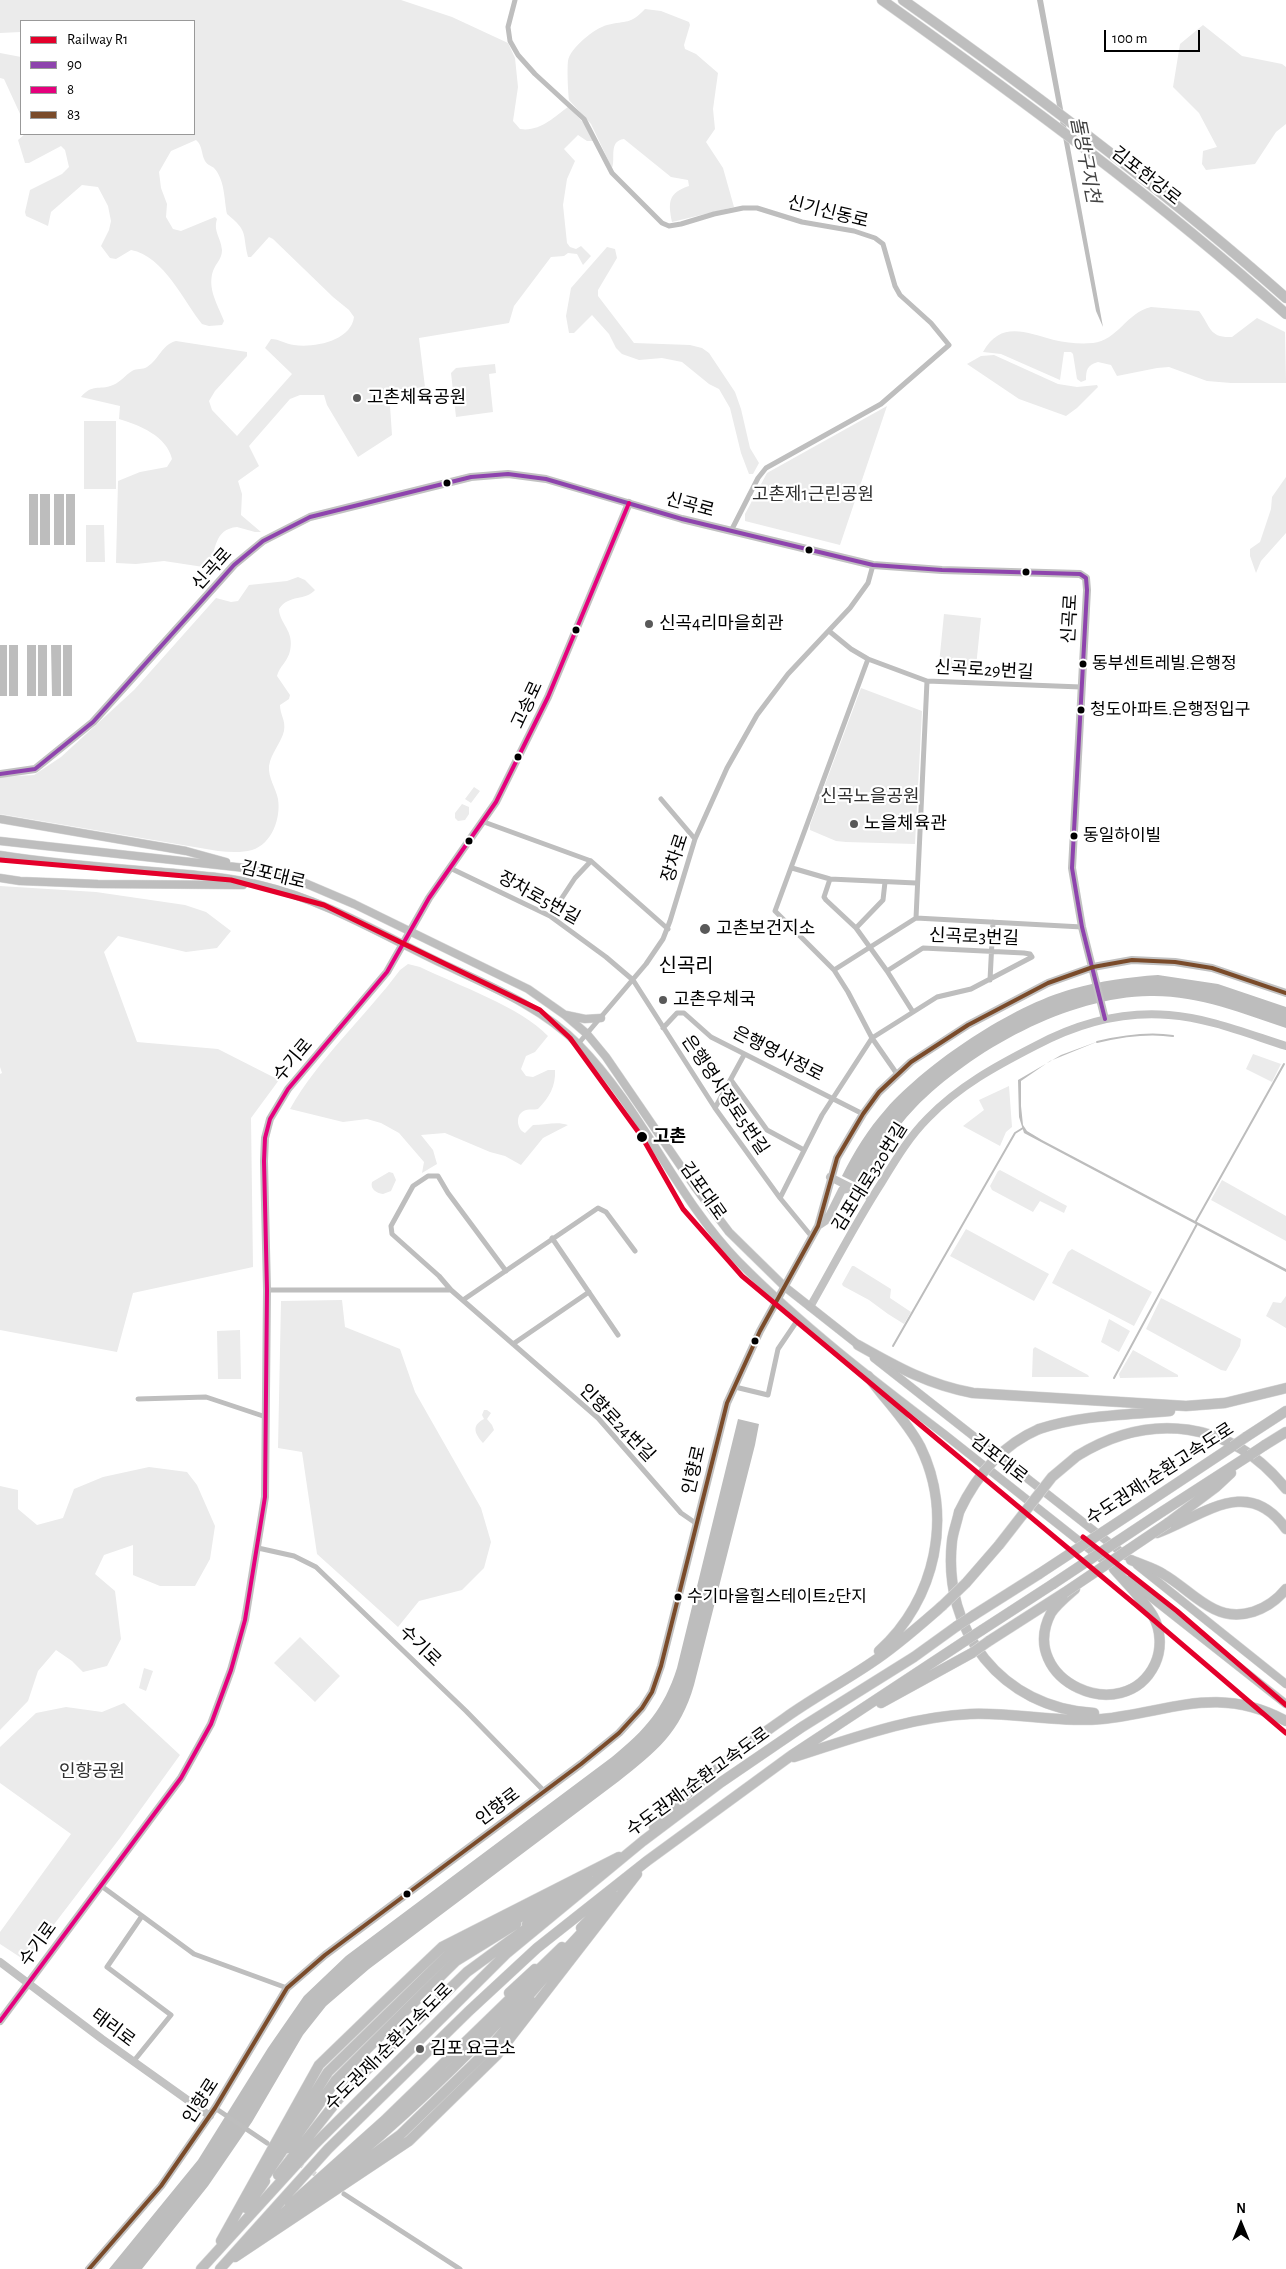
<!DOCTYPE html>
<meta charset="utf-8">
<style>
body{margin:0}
#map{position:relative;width:1286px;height:2269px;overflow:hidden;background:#fff;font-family:"Alegreya Sans",sans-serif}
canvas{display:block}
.legend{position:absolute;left:20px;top:20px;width:175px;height:115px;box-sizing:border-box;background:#fff;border:1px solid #999;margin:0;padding:6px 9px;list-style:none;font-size:15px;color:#000}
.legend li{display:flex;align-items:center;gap:10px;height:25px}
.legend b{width:25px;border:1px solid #999}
.north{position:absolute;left:1216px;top:2199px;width:50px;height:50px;-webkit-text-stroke:4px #fff;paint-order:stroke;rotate:0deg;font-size:14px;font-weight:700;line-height:20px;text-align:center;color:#000}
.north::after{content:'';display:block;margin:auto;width:18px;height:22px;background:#000;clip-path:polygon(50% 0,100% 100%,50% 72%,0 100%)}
.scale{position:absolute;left:1104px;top:30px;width:96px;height:22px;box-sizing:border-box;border:2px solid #000;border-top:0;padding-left:6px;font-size:15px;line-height:18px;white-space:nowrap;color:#000;-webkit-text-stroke:4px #fff;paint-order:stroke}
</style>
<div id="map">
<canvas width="1286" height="2269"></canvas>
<ul class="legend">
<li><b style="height:6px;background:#e4002b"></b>Railway R1</li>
<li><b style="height:6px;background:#8e44ad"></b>90</li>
<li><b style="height:6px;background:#e5007d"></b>8</li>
<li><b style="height:6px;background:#7a4b2a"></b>83</li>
</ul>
<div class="north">N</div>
<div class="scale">100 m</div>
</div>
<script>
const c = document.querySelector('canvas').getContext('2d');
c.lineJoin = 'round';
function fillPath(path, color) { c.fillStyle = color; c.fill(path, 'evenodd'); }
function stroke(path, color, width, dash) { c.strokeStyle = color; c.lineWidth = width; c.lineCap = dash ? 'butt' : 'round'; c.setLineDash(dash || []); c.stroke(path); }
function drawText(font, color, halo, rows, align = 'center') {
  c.font = font + ' "Alegreya Sans","Noto Sans KR",sans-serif'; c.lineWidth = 4.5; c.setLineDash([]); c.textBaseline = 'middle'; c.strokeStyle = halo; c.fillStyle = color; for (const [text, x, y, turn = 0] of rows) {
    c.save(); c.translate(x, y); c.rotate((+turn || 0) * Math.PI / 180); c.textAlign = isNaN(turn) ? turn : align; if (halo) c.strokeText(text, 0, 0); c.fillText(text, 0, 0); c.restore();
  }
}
fillPath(new Path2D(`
 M0 0H401L452 17 508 43 515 58 518 87 513 121 520 129C540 132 554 117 568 107L583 122 593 141H587L578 135 564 149 575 161 567 179 563 205 567 243 570 247 576 249 581 246 591 256 583 265 577 254 568 253 564 256 551 257 514 306 509 323 419 338 425 387 389 391 392 435 358 457 327 405 324 395H300L290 399 249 446 259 466 238 481 242 494 241 515 261 532H255L237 527C214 529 215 551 210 568L164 561 136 564 116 563 118 481 140 472 167 467 172 459C167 436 139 425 119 419L120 406 81 397C93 383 98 391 113 385 121 382 125 375 132 371 137 368 142 370 147 367 159 360 161 345 176 341L247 352V356L215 391 209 401 212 410 237 436 292 374 265 348 271 339C279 339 286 344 294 345 314 348 351 341 354 317L349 310 333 297 273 239 269 237 251 257H248C242 233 249 232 227 214 224 199 225 180 214 168 212 166 207 165 205 161 201 154 203 146 196 140L171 151 159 172 161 188 167 204 166 217 173 229 181 231 215 217 217 219C213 232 221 237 222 250 222 259 216 263 213 271 207 289 218 305 224 321L222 325 209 326 202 324C184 302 164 256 131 250L116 259 110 258 101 246 109 230 111 221 108 206 98 187 82 185 51 212 48 226 26 216 25 212 30 190 62 174 69 167 65 150 61 146 29 163H25L18 140 25 134H194V21H21V32L0 33Z
 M645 9 661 11 689 22 690 25 684 45 685 49 696 54 718 73 713 109 715 129 706 142 723 168 734 207 672 222C668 202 668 193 689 186L688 180 671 177 624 139C608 141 616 159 612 168L591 124 569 100C568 91 567 69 568 61 570 48 595 28 607 25 627 20 630 25 645 9Z
 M1203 25 1242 56 1282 64 1286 67V124L1276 132 1255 164 1206 170 1202 164 1203 151 1217 147 1199 113 1173 87 1180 44Z
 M0 53 21 57V116L4 79 0 78Z
 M607 247 615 249 617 258 598 290V296L634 343 690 345 702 348 709 353 735 392 741 409 750 448 759 463 753 474H749L741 453 730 408 719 389 709 384 682 362 662 358 639 360 622 354 616 348 609 334 592 315 574 333H569L566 316 571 288Z
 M1151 307 1199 311C1211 327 1209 338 1232 337L1257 318 1285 332 1286 383H1231L1207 381 1169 367 1157 368 1117 376 1111 365 1098 362C1087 365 1086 370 1086 380L1081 382 1077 379 1073 354 1071 352H1064L1060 380 1001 354 983 352C1001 320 1026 333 1054 340 1067 343 1080 344 1093 343 1117 341 1127 312 1151 307Z
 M994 355 1058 384 1077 387 1097 385 1098 387 1077 408 1066 416 1019 399 967 364 981 356Z
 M495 364 496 373 489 374 493 412 456 417 451 373 456 368Z
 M887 406 840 545 745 521V514L767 473Z
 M84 421H116V489H84Z
 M1286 477V533L1261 561 1256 573 1250 556V549L1260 542 1271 509 1272 497Z
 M86 525H104L105 562H86Z
 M298 577 305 580 315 590C306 601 289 594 279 609 279 623 295 631 290 651 288 661 279 667 277 676L290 695 289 699 280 705C280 715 286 720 284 731 281 743 271 753 269 766 268 778 276 788 278 799 281 818 272 844 252 850 241 853 229 852 218 851L0 814V777L34 775 61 757 134 690 216 598 231 602 238 601 249 585 287 581Z
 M944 614 981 618 976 667 939 664Z
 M861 688 922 711 915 844 846 842 836 841 810 830V825Z
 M474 787 480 791 471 803 465 799Z
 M462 804 469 807V814L465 820 458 821 455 818V813Z
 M0 886 96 892 185 905 206 912 231 931 217 948 186 952 118 936 104 952 137 1042 218 1049 279 1080 251 1118 253 1267 133 1293 117 1352 0 1330V1074L2 1073 0 1067Z
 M408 964 420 967C457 985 521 1007 548 1036L535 1052 526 1056 521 1069 526 1076 533 1077 548 1070H555C556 1086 549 1098 538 1109 534 1110 530 1109 526 1110 515 1113 516 1129 525 1133L533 1125C545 1125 557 1121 568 1125L543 1138 521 1165 505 1156 490 1152 445 1133 421 1135 433 1150 437 1164 422 1173 424 1162 399 1133 381 1123 367 1119 343 1122 290 1109C318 1059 366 1016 400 970Z
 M1253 1054 1281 1064 1272 1082 1246 1069Z
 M1009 1086 1012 1127 1006 1132 1000 1146 963 1126 984 1110 979 1100Z
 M1000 1170 1067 1206 1064 1213 1040 1201 1033 1212 992 1190 990 1186 998 1171Z
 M389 1172 393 1173 396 1180 391 1191 383 1194C376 1193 370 1189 372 1182Z
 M1222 1180 1286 1216V1241L1211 1200Z
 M966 1229 1049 1274 1034 1301 950 1256Z
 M1072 1249 1152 1292 1134 1326 1052 1283 1068 1252Z
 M852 1266H854L891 1289 890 1298 911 1312 904 1324 888 1314 869 1300 843 1286 842 1284Z
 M1286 1296V1328L1266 1316 1273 1302 1281 1303Z
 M1161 1298 1241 1339 1240 1346 1226 1371 1221 1370 1146 1329Z
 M342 1300 345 1327 400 1349 415 1392 481 1508 491 1542 484 1568 462 1590 419 1601 398 1627 317 1554 302 1452 278 1448 281 1301Z
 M1109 1319 1130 1331 1119 1352 1101 1342Z
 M240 1330 241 1379H218L217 1331Z
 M1035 1347 1088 1375 1089 1377H1032L1033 1349Z
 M1133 1350 1178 1375V1377L1120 1378 1119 1374Z
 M484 1410H487L491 1413 487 1419 492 1425 494 1430 483 1443C476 1435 470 1426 484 1419L482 1415Z
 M149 1467 187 1472 197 1485 215 1526 210 1559 195 1586H160L133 1575V1545L104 1555 95 1574 115 1591 121 1639 107 1666 83 1672 72 1661 56 1650 38 1671 28 1701 0 1730V1486L18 1490V1509L37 1525 63 1518 74 1489 103 1477Z
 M300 1637 340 1676 315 1702 274 1663Z
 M144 1668 153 1671 146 1691 139 1688Z
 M124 1703 180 1755 120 1838 26 1961 0 1944V1932L71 1834 0 1783V1747L36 1713 66 1707 102 1712Z`), '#ebebeb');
fillPath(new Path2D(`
 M1037 0H1043L1103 327 1096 311Z
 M29 494H38V545H29Z
 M40 494H50V545H40Z
 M54 494H64V545H54Z
 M66 494H75V545H66Z
 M0 645H7V696H0Z
 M9 645H18V696H9Z
 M27 645H36V696H27Z
 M38 645H47V696H38Z
 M51 645H61V696H52Z
 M63 645H72V696H63Z
 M1158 975 1218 984 1286 1007V1028C1242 1013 1197 995 1150 996 1068 997 972 1050 915 1108 893 1131 876 1158 860 1185L842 1176C854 1152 868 1129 886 1109 928 1062 1011 1006 1072 989 1100 981 1129 977 1158 975Z
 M1099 1041 1050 1061 1021 1081V1106L1023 1125 1027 1131 1042 1140 1286 1269V1272L1024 1133 1019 1117 1018 1080 1061 1055Z
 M738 1419 759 1424 755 1445 694 1685C680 1733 657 1751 619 1781L369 1969 326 2006 303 2035 252 2122 208 2186 142 2269H109L198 2160 268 2048 304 1996 346 1956 612 1757C645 1730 664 1709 677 1668Z`), '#bdbdbd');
stroke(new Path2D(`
 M1097 1042C1122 1036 1148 1032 1173 1036
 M1196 1221 1284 1064
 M893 1346 1015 1133 1023 1128
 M1114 1378 1197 1224`), '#bdbdbd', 2);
stroke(new Path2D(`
 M280 2151 321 2178`), '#d9d9d9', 5, [5, 2.5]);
const primary = new Path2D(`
 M0 819 186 851 226 862
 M0 841 245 868 300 881 354 904 528 989 565 1015 587 1034 606 1057 695 1187 729 1232 785 1287 861 1347
 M0 855C50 863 100 867 151 871 187 874 224 876 260 885 325 900 384 936 443 964 490 986 542 1007 579 1045 642 1109 676 1197 738 1261 801 1325 873 1380 944 1434 1000 1478 1056 1522 1112 1567
 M0 878 20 881 98 884 243 885
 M566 1015 585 1019 601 1018
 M874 1358 1126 1556
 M1137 1565 1286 1684
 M1129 1580 1286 1704`);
const highway = new Path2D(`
 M882 0C1021 99 1159 200 1286 314
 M903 0C1035 93 1165 191 1286 298
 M858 1345C897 1367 929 1385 973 1393L1186 1406 1225 1403 1286 1388
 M868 1376C885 1400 906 1420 920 1446 954 1515 936 1600 879 1651
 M1039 1429C1082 1415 1125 1415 1170 1411
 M1246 1437 1286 1411
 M1265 1445 1286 1432
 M1077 1456C1150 1411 1231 1420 1286 1489
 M1144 1505 1233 1446
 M959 1512C957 1522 953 1532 952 1541 942 1631 1002 1708 1094 1713
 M1157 1515 1250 1455
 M1168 1523 1216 1487 1231 1473
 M1157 1533C1200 1518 1247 1473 1286 1529
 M1131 1560C1142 1565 1154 1568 1163 1574 1181 1584 1195 1600 1214 1609 1240 1622 1269 1610 1286 1589
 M966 1583 999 1545
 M1075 1589C1067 1596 1057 1604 1051 1613 1016 1680 1124 1729 1155 1664 1162 1649 1161 1630 1153 1616 1143 1599 1127 1584 1114 1569
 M974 1615 1039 1574
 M982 1630 1053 1584
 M989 1641 1064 1593
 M881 1703 972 1653
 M794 1757C851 1739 908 1717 970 1714 1013 1712 1058 1723 1102 1719 1170 1712 1218 1684 1286 1721
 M654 1827C691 1785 739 1750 785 1718 813 1698 843 1682 871 1663 897 1646 919 1626 942 1606
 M555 1902 588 1879
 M512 1922 559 1894
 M527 1924 561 1900
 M581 1928 613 1895
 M559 1957 589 1925
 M533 1975 562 1947
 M509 1993 535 1969
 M516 1998 541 1972
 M523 2002 566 1953
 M281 2147 328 2072 449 1954 515 1917
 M288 2148 336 2080 394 2022 456 1961 516 1924
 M278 2175 345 2091 467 1972 534 1923
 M331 2177C400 2121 464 2060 524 1995
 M260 2184 287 2144
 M333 2184 400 2135 489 2049 530 2000
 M290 2205 385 2120 518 1991
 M246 2208 265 2181
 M292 2212 336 2178
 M259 2235 295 2203
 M221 2241 319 2065 380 2006 442 1947 619 1857
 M235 2257 409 2141 497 2055 637 1874
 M201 2269 315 2144 506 1954 643 1841 720 1783 802 1727 914 1657 957 1626
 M220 2269 328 2149 469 2011 537 1948 647 1861 792 1755 965 1641`);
stroke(primary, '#dbdbdb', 9);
stroke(highway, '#dbdbdb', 11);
stroke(new Path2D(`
 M515 0 508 27 510 41 518 55 535 74 584 119 612 173 662 223 669 226 681 224 714 214 743 208H757L802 222 854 231 875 238 883 244 895 286 900 295 931 323 949 345 881 404 766 468 758 478 731 531
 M829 631 851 649 868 659 927 681 1081 687
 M868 659 775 911 834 970 848 992 872 1038 897 1074
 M661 799 695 839
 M484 822 591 861 668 929
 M450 868 550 916 606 957 633 980 715 1108 780 1198 812 1237
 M792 868 830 879 916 883
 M550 916 575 878 591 861
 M916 918 927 681
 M856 928 883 900 885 882
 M834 970 916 918 1082 927
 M887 971 913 1012
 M990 980 993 922
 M663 1028 677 1013H684L711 1037 863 1114
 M578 1044 646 964 663 939 670 921 695 839 727 768 757 715 788 674 850 608 868 583 873 565
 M731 1080 767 1130 804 1150
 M715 1108 744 1055
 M780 1198 822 1115 872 1038 937 997 971 989 1032 957 1030 954 1024 953 923 948 887 971 856 928 826 900 824 897 830 879
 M552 1238 618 1335
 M506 1271 448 1193 438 1176H428L413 1186 391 1226 392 1234 439 1276 451 1290 598 1418 681 1513 697 1524
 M267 1290H451
 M463 1300 598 1208 606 1212 635 1251
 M513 1344 589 1292
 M735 1387 768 1395 778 1349 799 1318
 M138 1399 206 1397 266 1417
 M258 1548 294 1556 316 1567 466 1711 545 1792
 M100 1885 194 1954 287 1988
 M133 2062 171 2015 107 1967 142 1916
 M215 2108 267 2143
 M344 2194 460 2269`), '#bebebe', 5);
stroke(new Path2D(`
 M0 774 35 769 93 722 234 565 263 541 310 517 471 477 508 474 546 479 682 519 873 565 942 570 1080 574 1086 578 1087 590 1072 868 1082 927 1105 1019
 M830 1177 872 1198
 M818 1226 827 1220 842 1190 852 1188
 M810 1307C834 1265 856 1222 882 1182 896 1159 909 1137 928 1118 959 1086 996 1066 1035 1046 1076 1024 1122 1011 1169 1015 1209 1018 1248 1034 1286 1046
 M0 1962 102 2039 210 2116
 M0 2021 181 1778 211 1724 231 1670 245 1620 265 1497 267 1290 264 1161 265 1138 270 1119 288 1089 387 972 429 898 496 802 548 697 629 503
 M89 2269 161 2186 215 2108 287 1988 325 1955 581 1764 619 1733 642 1708 652 1692 661 1666 727 1403 760 1331 818 1226 837 1158 863 1114 879 1092 911 1062 968 1025 1048 983 1093 967 1132 960 1175 962 1212 968 1286 993`), '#c2c2c2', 8);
stroke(primary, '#bebebe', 8);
stroke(highway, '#bebebe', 10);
const highwayBridge = new Path2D(`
 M1233 1446 1246 1437
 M1250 1455 1265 1445
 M959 1512C976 1476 1002 1445 1039 1429
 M999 1545 1052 1477 1077 1456
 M1039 1574 1144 1505
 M1053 1584 1157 1515
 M1064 1593 1168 1523
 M942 1606 966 1583
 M957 1626 974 1615
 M965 1641 982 1630
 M972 1653 989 1641`);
stroke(highwayBridge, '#dbdbdb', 11, []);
stroke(highwayBridge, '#bebebe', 10);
stroke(new Path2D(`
 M0 774 35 769 93 722 234 565 263 541 310 517 471 477 508 474 546 479 682 519 873 565 942 570 1080 574 1086 578 1087 590 1072 868 1082 927 1105 1019`), '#8e44ad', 4);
stroke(new Path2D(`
 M0 2021 181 1778 211 1724 231 1670 245 1620 265 1497 267 1290 264 1161 265 1138 270 1119 288 1089 387 972 429 898 496 802 548 697 629 503`), '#e5007d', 4);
stroke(new Path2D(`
 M89 2269 161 2186 215 2108 287 1988 325 1955 581 1764 619 1733 642 1708 652 1692 661 1666 727 1403 760 1331 818 1226 837 1158 863 1114 879 1092 911 1062 968 1025 1048 983 1093 967 1132 960 1175 962 1212 968 1286 993`), '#7a4b2a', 4);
stroke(new Path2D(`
 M0 860 231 880 324 905 540 1010 570 1038 642 1137 683 1209 742 1276 1136 1605 1286 1733
 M1083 1537 1177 1611 1286 1705`), '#e4002b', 5);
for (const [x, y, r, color] of [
 [357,398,5,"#595959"],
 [447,483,4.5,"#000"],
 [809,550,4.5,"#000"],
 [1026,572,4.5,"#000"],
 [649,624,5,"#595959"],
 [576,630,4.5,"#000"],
 [1083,664,4.5,"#000"],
 [1081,710,4.5,"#000"],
 [518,757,4.5,"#000"],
 [854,824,5,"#595959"],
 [1074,836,4.5,"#000"],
 [469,841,4.5,"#000"],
 [705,929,6,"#595959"],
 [663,1000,5,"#595959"],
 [642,1137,6,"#000"],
 [755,1341,4.5,"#000"],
 [678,1597,4.5,"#000"],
 [407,1894,4.5,"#000"],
 [420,2049,5,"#595959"]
]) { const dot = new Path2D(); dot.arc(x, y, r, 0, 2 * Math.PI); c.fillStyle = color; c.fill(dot); stroke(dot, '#fff', 2); }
drawText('17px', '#000', '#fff', [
 ["동부센트레빌.은행정",1092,664],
 ["청도아파트.은행정입구",1090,710],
 ["동일하이빌",1083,836],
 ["수기마을힐스테이트2단지",687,1597]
], 'left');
drawText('18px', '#000', '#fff', [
 ["김포한강로",1146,176,38],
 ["신기신동로",828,212,14],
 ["신곡로",690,505,15],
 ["신곡로",212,569,-48],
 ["신곡로",1070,619,-87],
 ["신곡로29번길",984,670,3],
 ["고송로",527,705,-65],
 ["장차로",675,858,-72],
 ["김포대로",273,875,14],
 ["장차로5번길",539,898,29],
 ["신곡로3번길",974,937,2],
 ["은행영사정로",778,1054,27],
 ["수기로",293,1060,-50],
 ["은행영사정로5번길",725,1095,56],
 ["김포대로320번길",870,1177,-58],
 ["김포대로",703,1191,55],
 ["인향로24번길",617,1423,46],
 ["김포대로",999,1459,38],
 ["인향로",694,1470,-77],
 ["수도권제1순환고속도로",1160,1474,-33],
 ["수기로",420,1646,44],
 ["수도권제1순환고속도로",698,1782,-36],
 ["인향로",498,1807,-37],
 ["수기로",38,1944,-54],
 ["태리로",113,2028,37],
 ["수도권제1순환고속도로",389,2047,-45],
 ["인향로",201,2101,-57]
]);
drawText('18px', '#000', '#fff', [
 ["고촌체육공원",367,398],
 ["신곡4리마을회관",659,624],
 ["노을체육관",864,824],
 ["고촌보건지소",716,929],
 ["고촌우체국",673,1000],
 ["김포 요금소",430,2049]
], 'left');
drawText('18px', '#313131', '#fff', [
 ["고촌제1근린공원",813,495],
 ["신곡노을공원",870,797],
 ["인향공원",92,1772]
]);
drawText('bold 18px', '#000', '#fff', [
 ["고촌",653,1137]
], 'left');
drawText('italic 19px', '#424242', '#fff', [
 ["돌방구지천",1085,160,79]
]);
drawText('20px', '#000', '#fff', [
 ["신곡리",686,966]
]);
</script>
